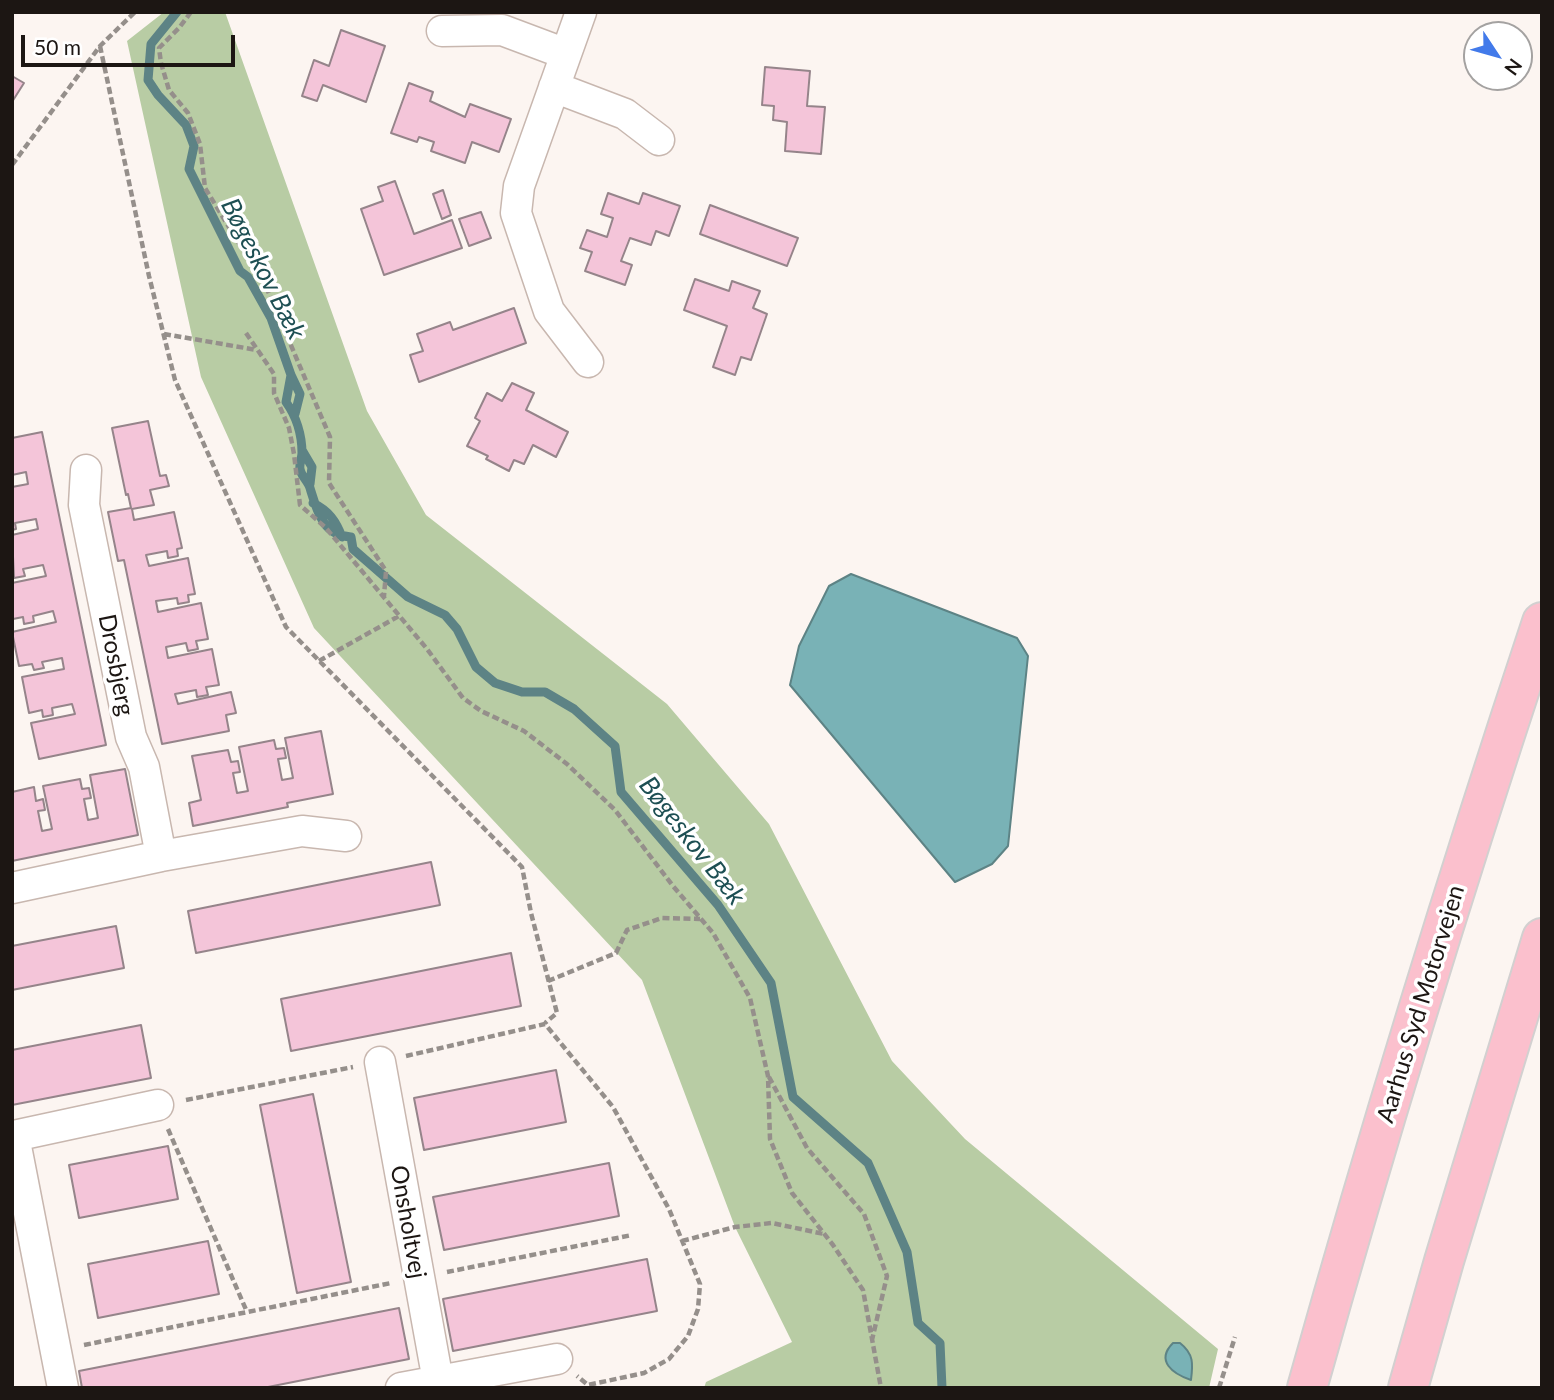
<!DOCTYPE html>
<meta charset="utf-8">
<style>
body{margin:0}
#map{position:relative;width:1554px;height:1400px;overflow:hidden;background:#fcf5f1;font-family:Lato,sans-serif}
canvas{display:block}
.frame{position:absolute;inset:0;border:14px solid #1c1613;pointer-events:none}
.north{position:absolute;left:1463px;top:21px;width:70px;height:70px;box-sizing:border-box;background:#fff;border:2px solid #a4a2a1;border-radius:50%;rotate:126deg;font-size:19px;font-weight:700;line-height:28px;text-align:center;color:#1c1613}
.north::after{content:'';display:block;margin:auto;width:24px;height:32px;background:#427aea;clip-path:polygon(50% 0,100% 100%,50% 72%,0 100%)}
.scale{position:absolute;left:21px;top:35px;width:214px;height:32px;box-sizing:border-box;border:4px solid #1c1613;border-top:0;padding-left:9px;font-size:21px;line-height:24px;white-space:nowrap;color:#1c1613;-webkit-text-stroke:5px #fff;paint-order:stroke}
</style>
<div id="map">
<canvas width="1554" height="1400"></canvas>
<div class="frame"></div>
<div class="north">N</div>
<div class="scale">50 m</div>
</div>
<script>
const c = document.querySelector('canvas').getContext('2d');
c.lineJoin = 'round';
function fillPath(path, color) { c.fillStyle = color; c.fill(path, 'evenodd'); }
function stroke(path, color, width, dash) { c.strokeStyle = color; c.lineWidth = width; c.lineCap = dash ? 'butt' : 'round'; c.setLineDash(dash || []); c.stroke(path); }
function drawText(font, color, halo, rows, align = 'center') {
  c.font = font + ' Lato,sans-serif'; c.lineWidth = 7; c.setLineDash([]); c.textBaseline = 'middle'; c.strokeStyle = halo; c.fillStyle = color; for (const [text, x, y, turn = 0] of rows) {
    c.save(); c.translate(x, y); c.rotate((+turn || 0) * Math.PI / 180); c.textAlign = isNaN(turn) ? turn : align; if (halo) c.strokeText(text, 0, 0); c.fillText(text, 0, 0); c.restore();
  }
}
fillPath(new Path2D(`
 M164 12H225L367 411 426 515 667 704 769 824 892 1061 965 1139 1218 1349 1209 1388H704L706 1382 792 1342 735 1227 642 980 314 628 201 377 127 41Z`), '#b8cca4');
const water = new Path2D(`
 M851 574 1017 638 1028 656 1008 846 992 864 955 882 790 685 799 646 829 586Z
 M1173 1343H1180C1194 1354 1193 1364 1191 1380 1173 1374 1155 1361 1173 1343Z`);
fillPath(water, '#79b2b6');
stroke(water, '#5d8385', 2);
stroke(new Path2D(`
 M177 12 151 44 148 80 158 95 186 125 194 146 189 169 240 271 248 277 271 318 291 375 286 402C296 416 302 435 302 453 302 458 299 464 300 469 301 476 308 481 310 488 317 511 323 536 351 537L353 549 408 597 445 615 457 629 476 667 495 683 522 692H545L574 709 615 746 621 792 718 905 771 983 793 1097 868 1163 907 1252 918 1323 940 1343 942 1388
 M291 375 300 394 295 414
 M302 450 312 467 310 484
 M313 503C329 511 336 521 342 537`), '#5d8385', 9);
const building = new Path2D(`
 M341 30 385 46 366 102 323 85 317 101 302 96 314 60 329 66Z
 M765 67 810 71 807 106 825 107 821 154 785 151 787 122 773 120 774 106 762 105Z
 M12 76 24 83 12 102Z
 M409 83 433 92 430 101 465 117 470 104 511 119 499 152 472 142 465 163 431 151 434 142 419 137 417 142 391 133Z
 M395 181 414 234 452 220 462 248 384 275 361 209 383 201 378 187Z
 M443 190 451 215 442 219 433 194Z
 M608 193 639 204 643 193 680 206 669 236 656 231 651 245 630 238 621 261 632 265 625 285 585 271 592 252 580 248 587 230 607 237 613 218 601 214Z
 M710 205 798 238 787 266 700 234Z
 M481 212 491 238 469 246 459 219Z
 M695 279 729 291 732 281 760 291 753 308 767 314 751 360 741 357 735 375 713 367 727 326 684 310Z
 M514 308 526 343 419 382 410 355 423 351 417 334 450 322 453 330Z
 M512 383 534 393 526 410 568 432 556 457 533 445 524 464 514 460 509 471 486 459 488 456 467 446 480 421 475 418 487 393 502 401Z
 M148 421 160 476 166 475 169 486 150 490 154 505 132 509 134 520 174 512 182 548 177 549 178 556 168 558 167 551 146 555 149 566 188 558 195 594 188 595 189 602 178 604 177 598 156 601 158 612 201 603 208 639 196 641 198 649 188 651 186 643 166 647 168 658 212 649 219 685 206 687 208 695 197 697 196 690 175 694 178 704 231 692 236 713 226 715 229 731 162 744 124 560 118 561 108 512 131 508 128 494 126 495 112 428Z
 M42 432 106 745 39 759 31 723 75 714 72 704 52 708 53 715 43 717 42 710 29 713 22 677 64 669 62 658 42 662 44 668 34 670 32 664 19 666 12 632 56 622 53 611 33 616 34 622 24 624 23 617 13 619 12 616V583L46 576 43 565 23 569 25 576 14 578 12 535 38 529 36 519 15 523 16 529 12 530V487L28 484 26 472 12 475V438Z
 M321 731 333 794 287 803 288 807 193 826 189 803 201 800 192 756 228 750 231 762 238 761 240 772 233 773 237 793 248 791 239 747 274 740 276 749 284 748 286 758 278 759 282 780 293 778 285 738Z
 M125 769 138 835 12 861V792L34 787 36 801 43 799 45 810 38 811 42 831 52 829 43 786 80 779 82 789 89 788 91 798 84 799 88 820 98 818 90 775Z
 M431 862 440 905 196 953 188 911Z
 M116 926 124 968 12 990V946Z
 M511 953 521 1006 291 1051 281 999Z
 M141 1025 151 1078 12 1105V1050Z
 M556 1070 566 1122 424 1150 414 1098Z
 M313 1094 351 1282 297 1293 260 1105Z
 M168 1146 178 1199 79 1218 69 1165Z
 M609 1163 619 1216 444 1250 433 1197Z
 M208 1241 219 1294 98 1318 88 1264Z
 M647 1259 657 1311 453 1351 443 1299Z
 M399 1308 409 1359 263 1388H82L79 1371Z`);
fillPath(building, '#f4c5d9');
stroke(building, '#95848a', 2);
const street = new Path2D(`
 M581 12 519 186 516 213 549 311 588 362
 M442 31 502 30 566 54
 M554 87 625 114 659 140
 M86 470 84 505 131 737 144 767 161 856
 M12 888 161 856 302 831 346 836
 M380 1062 438 1381
 M63 1388 14 1136 158 1105
 M401 1388 557 1359`);
const highway = new Path2D(`
 M1307 1388C1379 1131 1458 875 1542 622
 M1408 1388 1444 1261 1542 938`);
stroke(street, '#c8b7af', 33);
stroke(highway, '#d2d0d0', 42);
stroke(new Path2D(`
 M191 12 179 28 159 48 161 63 169 90 188 113 200 144 205 188 267 289 330 437 329 483 386 571 384 596
 M100 46 149 276 175 380 286 627 522 867 531 913 557 1013 545 1023
 M12 165 100 46 135 12
 M246 333 274 374V393L289 428 294 454 300 505 326 528 427 649 463 698 481 711 524 731 567 764 615 810 673 886 713 933 750 998 768 1076 770 1139 792 1193 833 1245 863 1290 881 1388
 M164 334 257 350
 M319 661 399 616
 M548 981 616 953 627 930 662 918 700 919
 M406 1056 545 1024 613 1107 669 1209 700 1284 698 1309 688 1336 669 1359 644 1373 588 1385 577 1376
 M769 1077 807 1148 864 1214 887 1276 872 1340
 M186 1100 353 1067
 M168 1129 247 1312
 M682 1241 735 1227 772 1223 824 1234
 M447 1272 632 1235
 M84 1345 391 1283
 M1219 1388 1235 1337`), '#958f8b', 4.5, [7, 3.5]);
stroke(street, '#fff', 30);
stroke(highway, '#fbc0cd', 38);
drawText('24px', '#1c1613', '#fff', [
 ["Drosbjerg",116,665,79],
 ["Aarhus Syd Motorvejen",1421,1004,-73],
 ["Onsholtvej",408,1222,80]
]);
drawText('italic 26px', '#1d4f53', '#fff', [
 ["Bøgeskov Bæk",263,269,63],
 ["Bøgeskov Bæk",692,841,52]
]);
</script>
